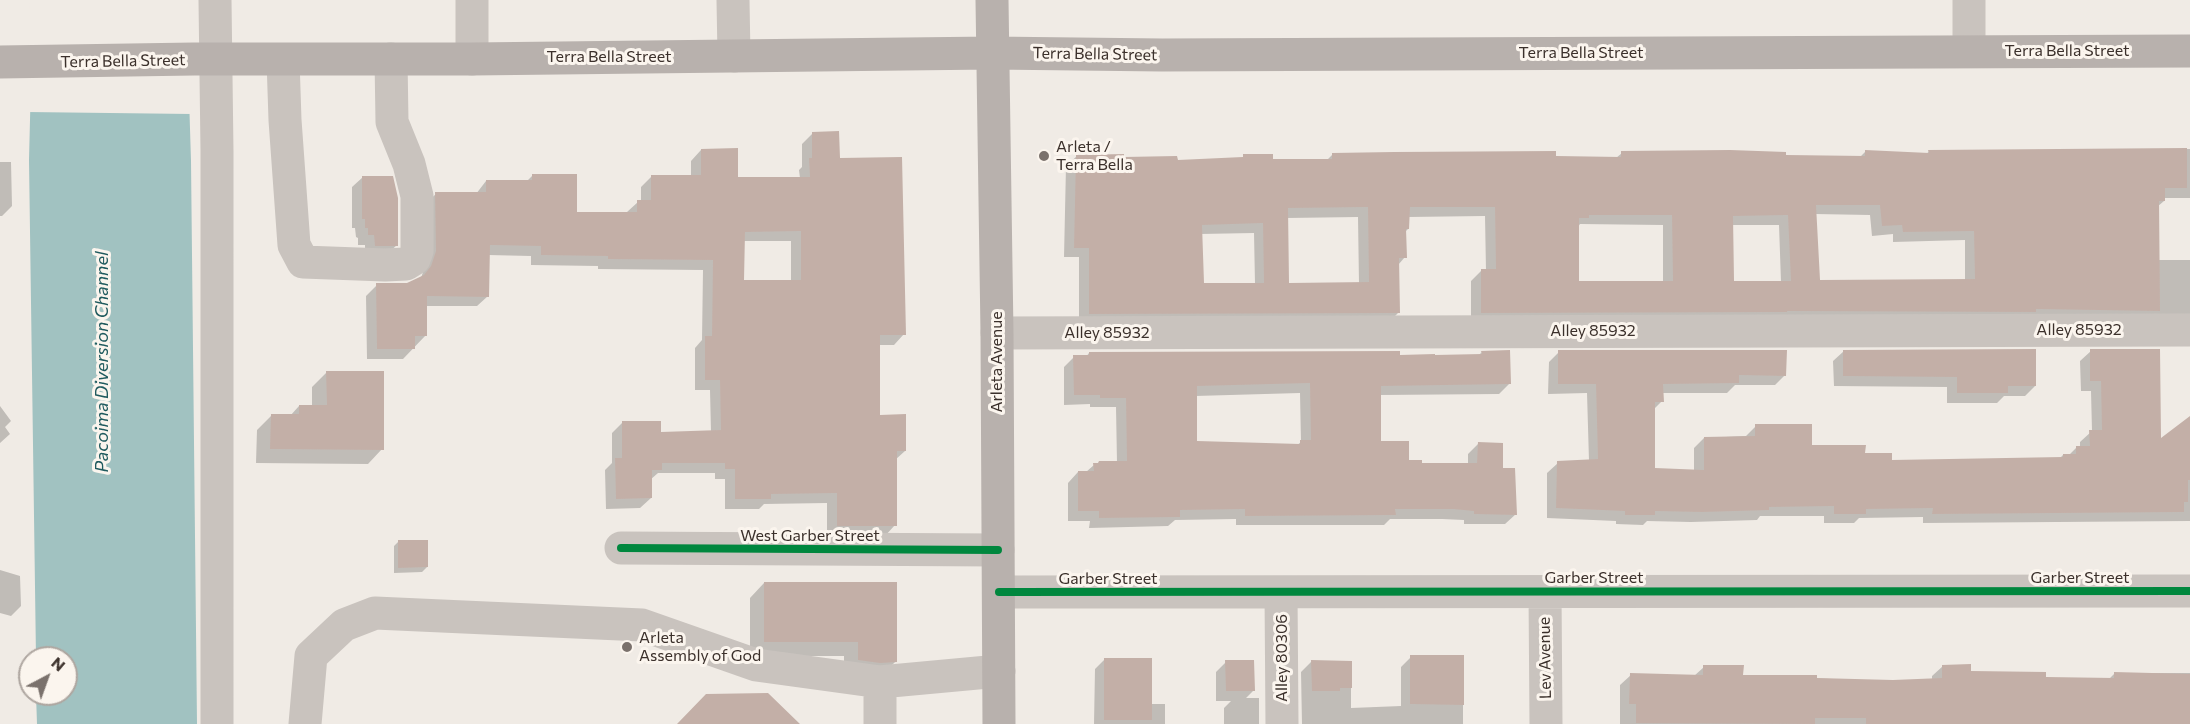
<!DOCTYPE html>
<style>
body{margin:0}
#map{position:relative;width:2190px;height:724px;overflow:hidden;background:#f0ebe5;font-family:Commissioner,sans-serif}
canvas{display:block}
.north{position:absolute;left:18px;top:646px;width:60px;height:60px;box-sizing:border-box;background:#fbf5ee;border:2px solid #aea6a0;border-radius:50%;rotate:41deg;font-size:16px;font-weight:700;line-height:24px;text-align:center;color:#3b302b}
.north::after{content:'';display:block;margin:auto;width:21px;height:27px;background:#7a716c;clip-path:polygon(50% 0,100% 100%,50% 72%,0 100%)}
</style>
<div id="map">
<canvas width="2190" height="724"></canvas>
<div class="north">N</div>
</div>
<script>
const c = document.querySelector('canvas').getContext('2d');
c.lineJoin = 'round';
function fillPath(path, color) { c.fillStyle = color; c.fill(path, 'evenodd'); }
function stroke(path, color, width, dash) { c.strokeStyle = color; c.lineWidth = width; c.lineCap = dash ? 'butt' : 'round'; c.setLineDash(dash || []); c.stroke(path); }
function drawText(font, color, halo, rows, align = 'center') {
  c.font = font + ' Commissioner,sans-serif'; c.lineWidth = 6; c.setLineDash([]); c.textBaseline = 'middle'; c.strokeStyle = halo; c.fillStyle = color; for (const [text, x, y, turn = 0] of rows) {
    c.save(); c.translate(x, y); c.rotate((+turn || 0) * Math.PI / 180); c.textAlign = isNaN(turn) ? turn : align; if (halo) c.strokeText(text, 0, 0); c.fillText(text, 0, 0); c.restore();
  }
}
fillPath(new Path2D(`
 M33 0H186L191 161 197 724H37L36 694H66V658H36L29 160Z`), '#a1c2c1');
fillPath(new Path2D(`
 M30 0H189L192 114 27 112Z`), '#f0ebe5');
fillPath(new Path2D(`
 M813 133 838 160 904 334 894 345H878L879 416 905 451 895 460V525L885 536H827V503L764 504 759 509H725V479H715V473H658L650 480 651 498 640 508 606 509 605 470 612 463V433L622 423 660 433 711 432 710 390H695V348L702 340 703 270 598 269V266L531 265V256L488 255V296L477 306H426V335L403 359H367L366 296 377 285 407 284 421 278 426 263 425 204 436 194H476L486 181H527L533 175 576 214 627 212 638 202H641V187L652 176H691V161L701 150 737 179 800 178 799 170 802 167V144ZM743 241H791V282L743 281Z
 M2190 149V198H2164V201L2157 207 2156 260H2190V319L1471 323V281L1481 271H1486L1485 216 1408 217V229L1405 232V257L1398 265V313L1388 323 1079 324V257H1064L1066 166 1077 156 1176 161 1241 159 1244 156 1272 160H1327L1333 154 1616 158 1622 153 1860 157 1865 152 1926 155 1929 151ZM1815 214 1870 215 1872 236 1893 234V242L1965 240V281L1818 282ZM1358 217 1359 284 1287 285V218ZM1580 224 1663 225V283H1578V227ZM1732 225H1779L1781 282 1732 283ZM1254 233 1255 284H1202L1200 234Z
 M0 162H11L12 206 2 216H0Z
 M363 177 397 245 386 255H365V245H358V238L356 237 355 228H352V187Z
 M1844 351 2035 386 2025 396H2004L1997 403H1947V387L1834 386 1833 361Z
 M2091 351 2160 441 2190 418V521L1923 523V517L1859 518 1854 523H1824V516H1760L1757 520 1691 522 1647 521 1643 525 1616 524V521L1547 518V473L1558 463 1589 461 1587 393 1548 394 1549 362 1559 352 1785 375 1775 385H1735L1727 393H1662V401L1653 410 1654 469 1694 471V448L1704 438 1746 436 1756 426 1810 446 1890 461 2060 458 2063 455H2069L2076 448H2080V442L2092 431 2091 391H2081L2080 361Z
 M1482 352 1510 383 1499 394 1380 395 1379 443 1407 462 1421 464H1468V454L1478 444 1502 469 1516 514 1505 524H1464V520L1442 519H1390L1384 525H1236V519L1175 520 1168 526 1089 528 1090 521H1068V483L1078 472H1086L1094 465 1117 463 1116 407H1090V404L1064 405V367L1074 357H1086L1089 353 1478 356ZM1300 393 1301 442 1296 446 1195 442V396Z
 M327 372 382 449 368 464 256 463 257 430 271 416H290L299 406H312V387Z
 M0 406 11 421 5 427 10 434 0 443Z
 M399 541 427 567 422 572 394 573V546Z
 M0 570 20 576 21 606 11 616 0 613Z
 M764 583 896 661 881 676 844 674V656H750V598Z
 M1411 657H1463V724H1302L1301 672 1311 662H1351V708L1401 706V667Z
 M1105 659 1150 704H1165V724H1094L1095 669Z
 M1226 662 1253 691 1246 698H1259V724H1224V708L1231 701H1216V672Z
 M1943 666 1970 673 2044 679H2109L2115 673H2190V724H1620V685L1631 675 1694 676 1704 667 1742 676 1893 681 1932 679V676Z`), '#0003');
fillPath(new Path2D(`
 M839 131 840 158 902 157 906 335H880V415L906 414V451H897V526H837V493L771 494V499H735V469H725V463H662V470H652V498L616 499 615 458H622V421H661V432L721 430 720 380H705V336H712L713 260 608 259V256L541 255V246L490 245 489 297 427 296V336H415V349H377L376 283H407L424 275 431 266 436 251 435 192H486V180H532V174H577V212H637V200H651V175H701V149L738 148V177H810L809 158H812V132ZM801 231V280H744L745 232Z
 M2187 148V188H2165V201H2159L2160 311 2036 309V312L1787 311V312L1481 313V269H1496L1495 207H1410L1409 229H1406L1407 258H1399L1400 313 1089 314V248H1074L1076 155 1124 154V157L1177 156 1178 160 1243 157V154H1273V159H1332V153L1394 152 1556 151V156L1621 157V151L1730 150 1786 152V155L1865 156V150L1929 153 1928 150ZM1816 205H1880L1882 226 1902 225 1903 232 1974 231 1975 279 1820 280ZM1368 207 1369 282 1289 283 1288 208ZM1589 215H1672L1673 281H1579V218H1589ZM1788 215 1791 281H1734L1733 216ZM1263 223 1264 283H1204L1202 225Z
 M362 176H393L398 198V246H375L374 235H368V228H365V219H362Z
 M2036 349V386H2008V393H1957V377L1843 376V350Z
 M2090 349H2160L2161 438 2190 416V480H2188V502H2184V512L1932 514 1933 508 1866 509V514H1834V506L1769 507V510L1702 512 1655 511V515H1625V511L1556 508 1557 461 1598 459 1596 384H1558V350H1787L1786 376 1739 375V383L1663 384 1664 402H1655V468L1704 470V437L1755 436V424H1812V445H1866L1865 453H1892V460L2063 457V454H2076V446H2090L2089 430H2102L2101 381H2090Z
 M1510 350 1511 384 1381 386V441H1409V460H1422V463H1477L1478 442 1503 443V468H1515L1517 515 1474 514V511L1453 509H1395L1396 515 1245 516V509L1180 510V517L1099 518V511H1078V471H1094L1093 463H1098L1099 461H1127L1126 398H1100V395H1074L1073 355H1089V352L1400 351V355L1435 354V355L1482 354 1481 351ZM1310 383 1311 440H1300V444L1197 441V386Z
 M326 371H384V450L270 449 271 414H299V405H327Z
 M398 540H428V567L398 568Z
 M764 582H897V662L880 663 858 660V642H764Z
 M1410 655H1464V705L1410 704Z
 M1104 658H1152V720H1104Z
 M1225 660H1254L1255 691H1226Z
 M1311 660 1352 661V688H1340V691H1312Z
 M1971 664V671L2046 672V677L2114 678V672L2190 674V724H1866V718H1815V724L1636 723V704H1629L1630 673 1703 675V665H1744L1743 675H1817V678L1893 680 1942 678V665Z
 M768 693 800 724H677L706 694Z`), '#c3afa7');
stroke(new Path2D(`
 M215 0 217 151V724
 M472 0V59
 M733 0 734 56
 M1969 0V51
 M283 60 285 120 294 245 303 262 385 265 406 264 414 259 417 251V196L409 164 392 122 391 59
 M997 333 2190 330
 M621 548 998 550
 M999 592 2190 591
 M1281 592 1282 724
 M1545 592 1546 724
 M880 682V724
 M305 724 311 656 344 625 375 613 642 625 756 665 880 682 999 671`), '#c9c3be', 33);
stroke(new Path2D(`
 M992 0 997 333 999 724
 M0 62 194 59H472L992 53 1162 55 2190 51`), '#b8b1ad', 33);
stroke(new Path2D(`
 M621 548 998 550
 M999 592 2190 591`), '#00873e', 8);
for (const [x, y, r, color] of [
 [1044,156,6,"#7a716c"],
 [627,647,6,"#7a716c"]
]) { const dot = new Path2D(); dot.arc(x, y, r, 0, 2 * Math.PI); c.fillStyle = color; c.fill(dot); stroke(dot, '#fbf5ee', 2); }
drawText('16px', '#3b302b', '#fbf5ee', [
 ["Terra Bella Street",2067,51],
 ["Terra Bella Street",1581,53],
 ["Terra Bella Street",1095,54,1],
 ["Terra Bella Street",609,57],
 ["Terra Bella Street",123,61,-1],
 ["Alley 85932",2079,330],
 ["Alley 85932",1593,331],
 ["Alley 85932",1107,333],
 ["Arleta Avenue",997,362,-90],
 ["West Garber Street",810,536],
 ["Garber Street",1594,578],
 ["Garber Street",2080,578],
 ["Garber Street",1108,579],
 ["Alley 80306",1282,658,-90],
 ["Lev Avenue",1545,658,-91]
]);
drawText('16px', '#3b302b', '#fbf5ee', [
 ["Arleta /",1056,147],
 ["Terra Bella",1056,165],
 ["Arleta",639,638],
 ["Assembly of God",639,656]
], 'left');
drawText('italic 18px', '#1f5a5e', '#fbf5ee', [
 ["Pacoima Diversion Channel",102,362,-90]
]);
</script>
